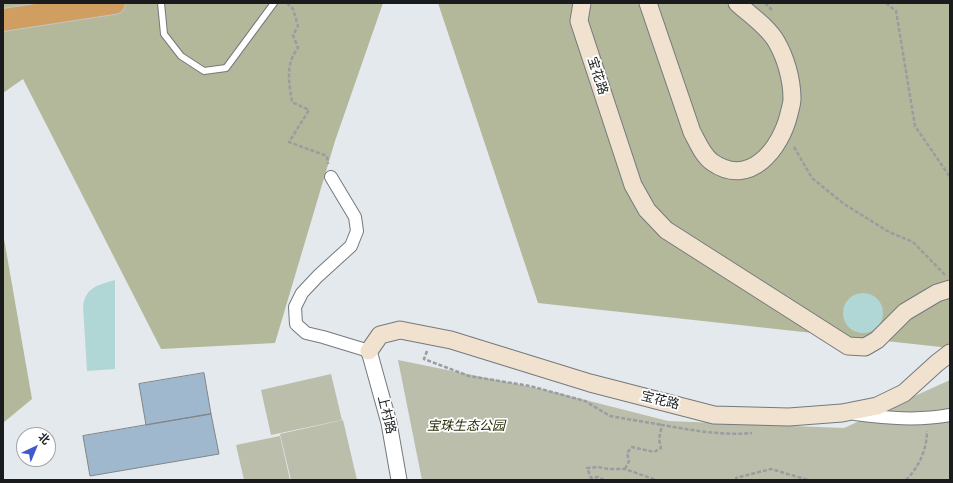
<!DOCTYPE html>
<meta charset="utf-8">
<style>
body{margin:0}
#map{position:relative;width:953px;height:483px;overflow:hidden;background:#e4e9ed;font-family:"Source Serif 4","Noto Sans SC",serif}
canvas{display:block}
.frame{position:absolute;inset:0;border:4px solid #191b1c;pointer-events:none}
.north{position:absolute;left:16px;top:427px;width:40px;height:40px;box-sizing:border-box;background:#fff;border:1px solid #a3a4a4;border-radius:50%;rotate:44deg;font-size:11px;font-weight:700;line-height:16px;text-align:center;color:#191b1c}
.north::after{content:'';display:block;margin:auto;width:14px;height:18px;background:#4159cd;clip-path:polygon(50% 0,100% 100%,50% 72%,0 100%)}
</style>
<div id="map">
<canvas width="953" height="483"></canvas>
<div class="frame"></div>
<div class="north">北</div>
</div>
<script>
const c = document.querySelector('canvas').getContext('2d');
c.lineJoin = 'round';
function fillPath(path, color) { c.fillStyle = color; c.fill(path, 'evenodd'); }
function stroke(path, color, width, dash) { c.strokeStyle = color; c.lineWidth = width; c.lineCap = dash ? 'butt' : 'round'; c.setLineDash(dash || []); c.stroke(path); }
function drawText(font, color, halo, rows, align = 'center') {
  c.font = font + ' "Source Serif 4","Noto Sans SC",serif'; c.lineWidth = 3.5; c.setLineDash([]); c.textBaseline = 'middle'; c.strokeStyle = halo; c.fillStyle = color; for (const [text, x, y, turn = 0] of rows) {
    c.save(); c.translate(x, y); c.rotate((+turn || 0) * Math.PI / 180); c.textAlign = isNaN(turn) ? turn : align; if (halo) c.strokeText(text, 0, 0); c.fillText(text, 0, 0); c.restore();
  }
}
fillPath(new Path2D(`
 M398 360 546 390 668 421 844 428 950 380V480H422Z
 M331 374 342 420 271 435 261 390Z
 M343 420 357 480H291L280 434Z
 M280 436 290 480H244L236 445Z`), '#bbbeab');
fillPath(new Path2D(`
 M3 3H383L335 141 275 343 161 349 23 79 3 93Z
 M438 3H950V348L538 303Z
 M3 233 32 399 3 423Z`), '#b4b89b');
fillPath(new Path2D(`
 M115 280V369L87 371 83 306C86 287 98 285 115 280Z
 M843 313a20 20 0 1 1 40 0a20 20 0 1 1-40 0Z`), '#b0d6d6');
const building = new Path2D(`
 M204 373 211 414 146 425 139 384Z
 M211 414 219 454 90 476 83 436Z`);
fillPath(building, '#9fb8cd');
stroke(building, '#808589', 1);
const service = new Path2D(`
 M161 3 164 34 181 56 204 71 226 68 274 3`);
const minor = new Path2D(`
 M331 177 355 217 357 231 351 246 318 276 302 293 295 307 296 324 306 333 323 337 369 351
 M855 414C888 418 917 421 950 415`);
const tertiary = new Path2D(`
 M369 351 389 423 399 480`);
const secondary = new Path2D(`
 M582 3 579 21 633 185 647 210 666 230 848 346 865 347 877 340 905 312 937 293 950 289
 M648 3 692 132C697 141 703 156 712 162 750 189 781 148 789 114 790 109 792 104 792 99 792 80 786 58 776 41 767 26 750 15 737 3
 M369 351 380 335 400 330 451 340 590 383 714 415 789 417 842 413 877 406 904 393 937 363 950 353`);
const motorway = new Path2D(`
 M3 20 114 3`);
stroke(service, '#75797d', 8);
stroke(minor, '#75797d', 14);
stroke(tertiary, '#75797d', 17);
stroke(secondary, '#75797d', 19);
stroke(motorway, '#c3c4c4', 24);
stroke(new Path2D(`
 M287 3 293 9 298 26 293 35 298 48C285 64 289 83 292 102L309 110 289 142 327 156 328 164
 M765 3 772 10
 M886 3 896 11 915 126 950 177
 M794 147 812 178 844 204 889 232 913 242 945 275
 M427 351 424 359 469 376 530 386 585 401 610 416 662 425
 M625 469 629 461 627 453 632 447 654 452 661 448 659 439 662 425C692 430 722 436 752 433
 M604 480 598 477 591 478 587 468 598 467 608 469H625L656 480
 M737 480 736 478 771 469 808 480
 M906 480C919 467 927 449 927 431`), '#999da0', 2.5, [4, 2]);
stroke(service, '#fff', 6);
stroke(minor, '#fff', 12);
stroke(tertiary, '#fff', 15);
stroke(secondary, '#f1e2d0', 17);
stroke(motorway, '#d19e62', 22);
drawText('13px', '#191b1c', '#fff', [
 ["宝花路",597,76,72],
 ["宝花路",660,401,14],
 ["上村路",386,415,76]
]);
drawText('italic 13px', '#2a2d07', '#fff', [
 ["宝珠生态公园",466,427]
]);
</script>
